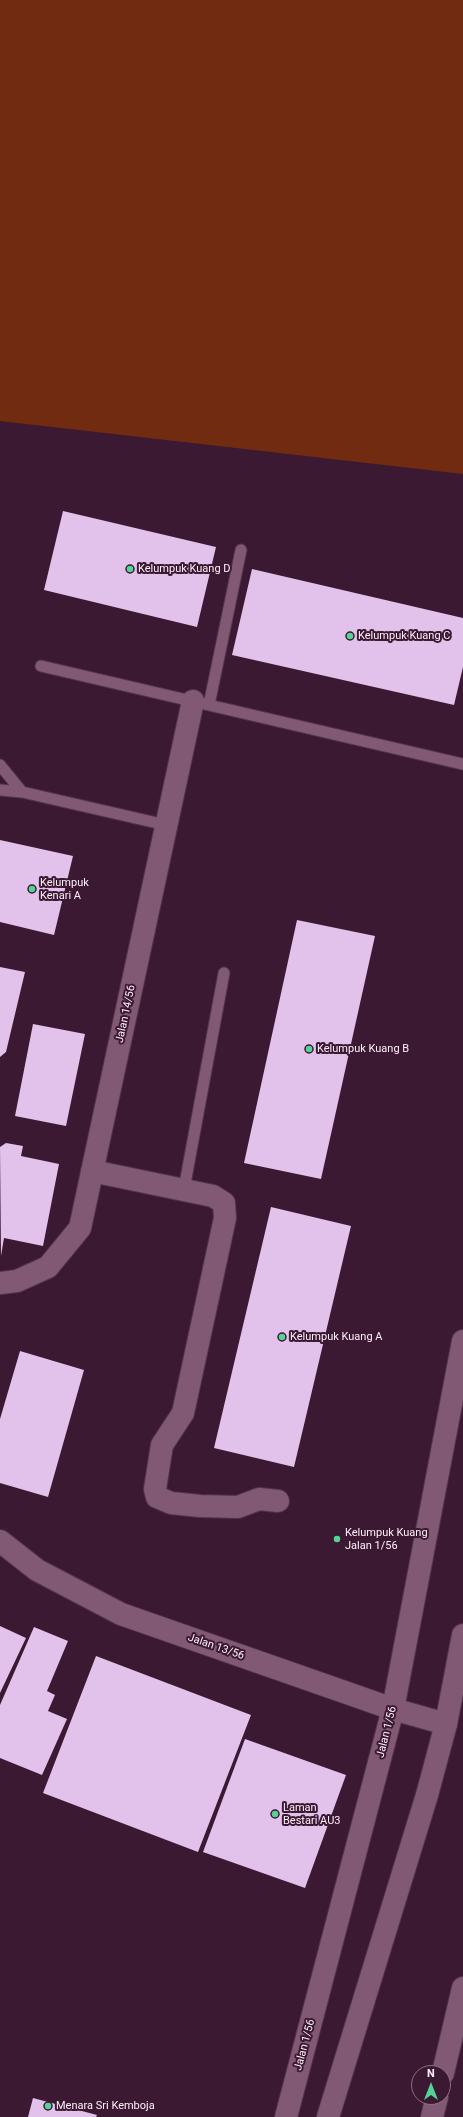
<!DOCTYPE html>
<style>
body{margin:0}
#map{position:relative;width:463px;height:2117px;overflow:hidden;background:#3c1932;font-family:Roboto,sans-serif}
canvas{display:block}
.north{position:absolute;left:411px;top:2065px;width:40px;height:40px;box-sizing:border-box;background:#3c1932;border:1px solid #8a6f82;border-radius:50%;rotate:0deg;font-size:11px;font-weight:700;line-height:16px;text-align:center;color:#feeff9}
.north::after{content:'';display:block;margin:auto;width:14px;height:18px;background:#53d396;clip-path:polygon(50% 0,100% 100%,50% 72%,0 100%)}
</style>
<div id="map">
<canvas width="463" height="2117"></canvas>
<div class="north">N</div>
</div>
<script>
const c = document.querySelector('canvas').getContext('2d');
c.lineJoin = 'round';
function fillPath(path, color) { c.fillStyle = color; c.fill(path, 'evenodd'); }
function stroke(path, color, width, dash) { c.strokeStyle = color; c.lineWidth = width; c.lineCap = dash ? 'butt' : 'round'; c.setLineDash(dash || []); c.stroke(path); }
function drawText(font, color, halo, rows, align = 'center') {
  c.font = font + ' Roboto,sans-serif'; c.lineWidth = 4; c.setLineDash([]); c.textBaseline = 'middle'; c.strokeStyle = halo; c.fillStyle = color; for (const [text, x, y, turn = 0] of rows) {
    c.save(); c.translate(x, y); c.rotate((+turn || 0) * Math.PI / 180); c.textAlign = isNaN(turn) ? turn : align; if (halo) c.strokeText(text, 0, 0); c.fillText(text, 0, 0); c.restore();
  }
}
fillPath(new Path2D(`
 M0 0H463V474L0 421Z`), '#712b10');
fillPath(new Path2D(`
 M63 511 216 547 197 627 44 590Z
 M252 569 463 618V667L454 705 232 655Z
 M0 840 73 856 54 935 0 922Z
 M297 920 375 936 321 1179 244 1163Z
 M0 967 25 972 6 1052 0 1057Z
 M33 1024 85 1034 66 1126 15 1116Z
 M6 1143 23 1146 21 1156 59 1164 43 1246 4 1238 1 1256 0 1147Z
 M271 1207 351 1226 294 1467 214 1448Z
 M20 1351 84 1370 48 1497 0 1483V1419Z
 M0 1626 26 1638 0 1693Z
 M34 1627 68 1641 47 1691 55 1695 48 1711 67 1719 42 1775 0 1758V1705Z
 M96 1656 251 1715 198 1852 43 1793Z
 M245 1739 346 1775 305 1888 203 1852Z
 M33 2098 97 2115 96 2117H28Z`), '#e2c1eb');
const service = new Path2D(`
 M41 666 462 764
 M209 705 241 550
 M0 765 22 792 166 825
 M0 790 22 792
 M184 1189 224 973`);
const minor = new Path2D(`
 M92 1171 213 1196 224 1203 225 1218 183 1413 162 1445 155 1489 157 1497 171 1503 200 1506 238 1507 259 1499 278 1501
 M0 1283 17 1281 48 1267 80 1228 193 701
 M0 1541 37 1570 121 1614 393 1709 446 1724
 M443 2073 463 1988
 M432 2117 437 2097`);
const secondary = new Path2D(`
 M286 2117 393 1709 463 1341
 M328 2117 427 1795 446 1724 463 1635`);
stroke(service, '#52364b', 13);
stroke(minor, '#52364b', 24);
stroke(secondary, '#52364b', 24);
stroke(service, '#825975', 11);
stroke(minor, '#825975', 22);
stroke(secondary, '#825975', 22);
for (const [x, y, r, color] of [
 [130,569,4,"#53d396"],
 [350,636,4,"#53d396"],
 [32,889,4,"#53d396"],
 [309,1049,4,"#53d396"],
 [282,1337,4,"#53d396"],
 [337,1539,4,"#53d396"],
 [275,1814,4,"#53d396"],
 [48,2106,4,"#53d396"]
]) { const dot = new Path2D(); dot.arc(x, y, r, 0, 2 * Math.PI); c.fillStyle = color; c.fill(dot); stroke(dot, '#3c1932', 1.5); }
drawText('11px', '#feeff9', '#3c1932', [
 ["Kelumpuk Kuang D",138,569],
 ["Kelumpuk Kuang C",358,636],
 ["Kelumpuk",40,883],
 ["Kenari A",40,896],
 ["Kelumpuk Kuang B",317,1049],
 ["Kelumpuk Kuang A",290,1337],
 ["Kelumpuk Kuang",345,1533],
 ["Jalan 1/56",345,1546],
 ["Laman",283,1808],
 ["Bestari AU3",283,1821],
 ["Menara Sri Kemboja",56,2106]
], 'left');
drawText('11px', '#feeff9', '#3c1932', [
 ["Jalan 14/56",126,1014,-78],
 ["Jalan 13/56",216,1647,19],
 ["Jalan 1/56",387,1732,-76],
 ["Jalan 1/56",305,2045,-75]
]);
</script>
